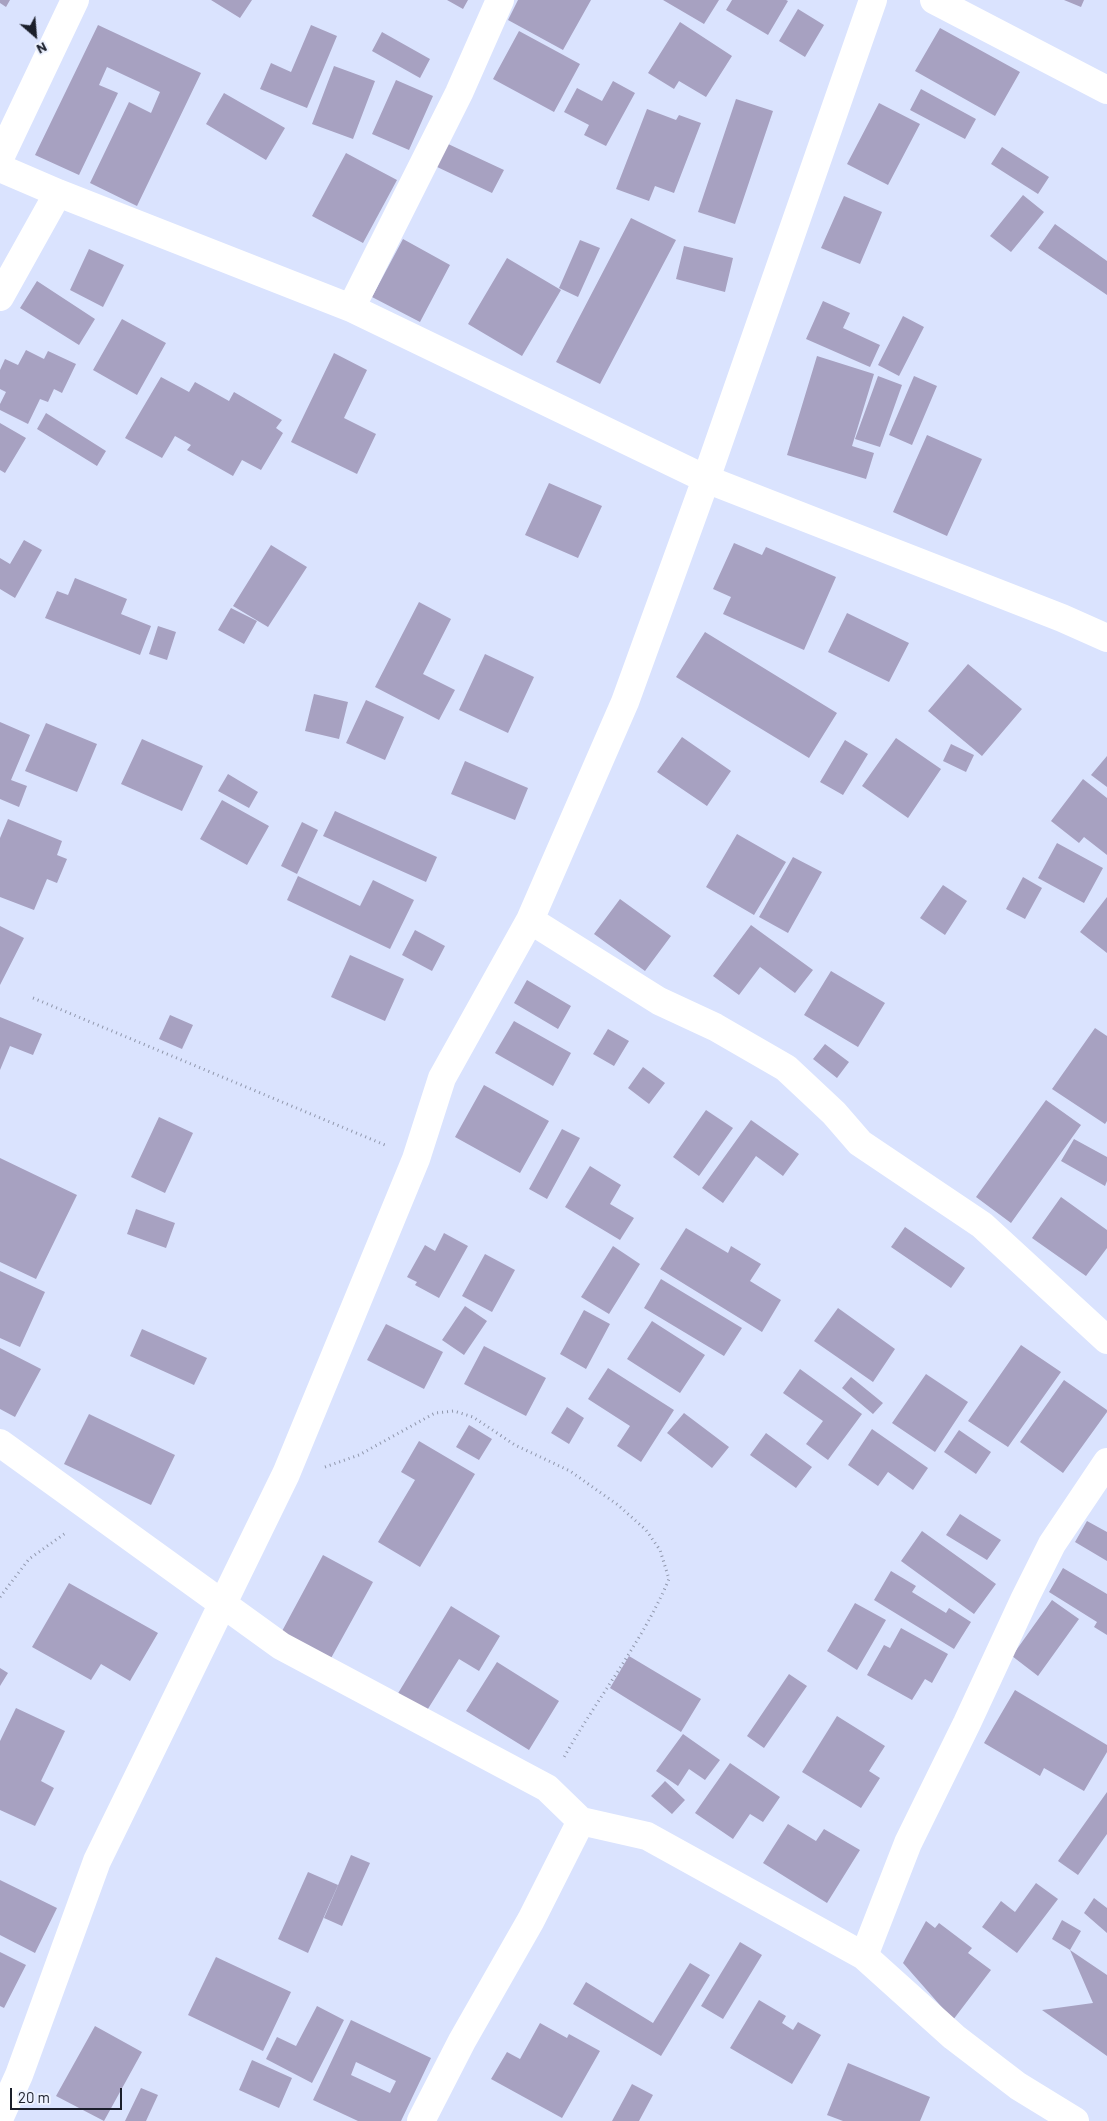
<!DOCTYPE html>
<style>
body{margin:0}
#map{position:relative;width:1107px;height:2121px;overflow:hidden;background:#dae3fe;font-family:Barlow,sans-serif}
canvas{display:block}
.north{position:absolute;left:10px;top:10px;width:50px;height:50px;-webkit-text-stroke:4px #ecf1fe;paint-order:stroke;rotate:153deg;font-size:14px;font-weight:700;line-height:20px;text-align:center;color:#1b1f2b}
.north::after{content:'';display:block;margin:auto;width:18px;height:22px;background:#1b1f2b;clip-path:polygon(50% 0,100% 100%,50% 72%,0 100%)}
.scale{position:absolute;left:10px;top:2088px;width:112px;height:22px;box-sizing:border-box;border:2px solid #1b1f2b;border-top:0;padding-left:6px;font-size:15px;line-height:18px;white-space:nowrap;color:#1b1f2b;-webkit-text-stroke:4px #ecf1fe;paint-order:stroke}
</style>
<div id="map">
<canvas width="1107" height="2121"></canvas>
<div class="north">N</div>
<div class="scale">20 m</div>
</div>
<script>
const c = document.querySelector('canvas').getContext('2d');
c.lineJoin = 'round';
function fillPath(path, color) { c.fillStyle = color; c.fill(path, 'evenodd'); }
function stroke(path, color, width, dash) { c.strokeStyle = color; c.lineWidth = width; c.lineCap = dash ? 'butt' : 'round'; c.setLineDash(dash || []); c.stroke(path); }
fillPath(new Path2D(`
 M0 0H10L6 7 0 3Z
 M211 0H252L240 18Z
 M447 0H468L463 9Z
 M518 0H591L563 50 508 20Z
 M663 0H719L704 24Z
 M732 0H786L788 1 768 35 726 10Z
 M1064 0H1084L1081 7Z
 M798 9 824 25 805 57 779 41Z
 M680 22 732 56 706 97 679 81 674 89 648 73Z
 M98 25 201 73 137 206 90 183 129 102 151 113 160 92 107 67 99 85 118 93 79 175 35 155Z
 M311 25 337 36 307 108 260 89 271 63 291 72Z
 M940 28 1020 72 995 116 915 71Z
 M519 31 580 64 554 112 493 79Z
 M382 32 430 59 420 78 372 51Z
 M334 66 375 81 353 139 312 124Z
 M396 80 433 96 409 150 372 134Z
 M613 81 635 93 606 146 584 135 589 125 564 112 577 88 602 101Z
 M921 89 976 119 965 139 910 110Z
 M224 93 285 128 266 160 206 124Z
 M736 99 773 111 735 224 698 212Z
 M879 103 920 124 888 185 847 164Z
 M647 109 676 120 679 115 701 123 674 193 655 186 649 201 616 189Z
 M446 143 504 170 492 193 435 166Z
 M1002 147 1049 177 1038 194 991 164Z
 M346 153 397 180 363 243 312 216Z
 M1023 195 1044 212 1011 252 990 236Z
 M844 196 882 212 860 264 821 248Z
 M631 218 676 240 600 384 556 362Z
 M1055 224 1107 261V295L1038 248Z
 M403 239 450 265 420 322 372 297Z
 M580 240 600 248 578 297 559 288Z
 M684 246 733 258 725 292 676 279Z
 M89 249 124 265 103 307 70 290Z
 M507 258 561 290 522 356 468 324Z
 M37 281 95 319 79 345 20 308Z
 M823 301 850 313 843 328 880 345 870 367 806 339Z
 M903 316 924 327 899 376 878 365Z
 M122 319 166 343 137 395 93 370Z
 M26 350 44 359 48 351 76 364 62 393 54 389 48 402 40 399 28 424 0 410V404L6 392 0 389V370L5 359 18 365Z
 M334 353 367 370 344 418 376 434 357 474 291 442Z
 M817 356 874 374 852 446 874 453 866 479 787 455Z
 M878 376 902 385 880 447 855 439Z
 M914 376 937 386 912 445 889 435Z
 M161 377 189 392 195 382 229 401 234 392 282 420 276 428 283 433 261 470 242 460 233 476 187 450 191 445 175 436 162 458 125 438Z
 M46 413 106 451 97 466 37 429Z
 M0 423 26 438 5 473 0 470Z
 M927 435 982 459 947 536 893 512Z
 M549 483 602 506 578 558 525 535Z
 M24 540 42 550 15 598 0 589V558L10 564Z
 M734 543 762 555 766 547 836 577 804 650 723 614 731 597 713 589Z
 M271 545 307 567 268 627 233 606Z
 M75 578 127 599 121 614 151 626 140 655 45 618 57 591 68 595Z
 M419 602 451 619 423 674 455 690 439 720 375 687Z
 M231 608 257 621 244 644 218 630Z
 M847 613 909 643 889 682 828 652Z
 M158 626 176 632 167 660 149 654Z
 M705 632 837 713 809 758 676 677Z
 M485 654 534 677 508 733 459 710Z
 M968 664 1022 709 982 756 928 711Z
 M314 694 348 702 339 739 305 731Z
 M366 700 404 717 385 760 346 743Z
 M0 722 30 735 11 780 27 786 19 807 0 799Z
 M46 723 97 744 77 792 25 771Z
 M682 737 731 771 707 806 657 772Z
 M896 738 941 769 908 818 862 786Z
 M142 739 203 766 182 811 121 784Z
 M845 740 868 754 843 795 820 782Z
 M951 744 974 755 966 772 943 761Z
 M1107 756V787L1091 775Z
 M465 761 528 788 515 820 451 794Z
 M228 774 258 792 249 808 218 791Z
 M1083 779 1107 798V855L1084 837 1079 843 1051 821Z
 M222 800 269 826 247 865 200 839Z
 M335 811 437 857 426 882 323 836Z
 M8 819 62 841 57 855 67 859 57 883 47 879 34 910 0 897V838Z
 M302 822 318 830 297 874 281 866Z
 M737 834 786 862 754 915 706 887Z
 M1057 843 1103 868 1084 903 1038 878Z
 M793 857 822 872 788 933 759 917Z
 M298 876 360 906 373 880 414 900 390 949 287 900Z
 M1023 877 1042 888 1025 919 1006 909Z
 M943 885 967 901 945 935 920 918Z
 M1107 897V953L1080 932Z
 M620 899 671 936 645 971 594 934Z
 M751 925 813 970 795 993 760 967 739 995 713 976Z
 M0 926 24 938 0 985Z
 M415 930 445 946 432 971 402 955Z
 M350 955 404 979 385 1021 331 997Z
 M831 971 885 1003 858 1047 804 1015Z
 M527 980 571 1006 558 1029 514 1003Z
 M170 1015 193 1025 182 1049 159 1039Z
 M0 1017 42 1034 33 1055 10 1046 0 1070Z
 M514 1021 571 1053 553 1086 495 1053Z
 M1095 1028 1107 1036V1121L1105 1124 1052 1089Z
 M608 1029 629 1041 614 1066 593 1054Z
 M825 1044 849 1062 837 1078 813 1059Z
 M643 1067 665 1083 649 1104 628 1088Z
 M484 1085 549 1121 520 1173 455 1137Z
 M1046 1100 1081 1125 1011 1223 976 1197Z
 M706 1110 733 1128 699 1176 673 1157Z
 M159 1117 193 1133 165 1193 131 1177Z
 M751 1120 799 1154 783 1176 756 1156 723 1203 702 1188Z
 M562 1129 580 1138 547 1199 529 1189Z
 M1074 1139 1107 1157V1181L1105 1186 1061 1161Z
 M0 1158 77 1195 36 1279 0 1262Z
 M590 1166 621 1185 610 1204 634 1218 620 1240 565 1207Z
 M1061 1197 1107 1230V1248L1086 1276 1032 1238Z
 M136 1209 175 1223 166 1248 127 1234Z
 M905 1227 965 1268 951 1288 891 1247Z
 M686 1228 728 1253 731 1246 761 1264 750 1281 781 1300 762 1332 660 1269Z
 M444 1233 468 1246 439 1298 415 1285 417 1282 407 1277 425 1245 435 1251Z
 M613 1246 640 1264 609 1314 581 1297Z
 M485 1254 515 1270 492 1312 462 1296Z
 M0 1271 45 1292 20 1347 0 1338Z
 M661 1279 742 1328 724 1356 644 1308Z
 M465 1306 487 1321 464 1355 442 1340Z
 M838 1308 895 1349 873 1382 814 1341Z
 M584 1310 610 1324 586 1369 560 1354Z
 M652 1321 705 1355 680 1393 627 1359Z
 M386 1324 443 1352 424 1389 367 1360Z
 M142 1329 207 1358 194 1385 130 1356Z
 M1021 1345 1061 1372 1008 1447 968 1421Z
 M484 1346 546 1378 526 1416 464 1384Z
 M0 1348 41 1369 15 1417 0 1409Z
 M608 1368 674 1410 641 1462 617 1446 630 1426 588 1399Z
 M800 1369 862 1414 828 1460 806 1444 823 1421 783 1393Z
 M926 1374 968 1402 935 1452 892 1423Z
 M851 1377 883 1403 873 1414 842 1388Z
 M1064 1380 1107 1410V1412L1063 1473 1020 1442Z
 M567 1407 584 1418 569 1444 551 1433Z
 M684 1413 729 1447 712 1468 667 1433Z
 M89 1414 175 1455 151 1505 64 1464Z
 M469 1425 492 1439 479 1460 456 1447Z
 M872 1429 928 1468 913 1490 888 1472 878 1486 848 1465Z
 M959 1430 991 1452 976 1474 944 1452Z
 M766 1433 812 1467 796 1488 750 1455Z
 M419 1441 475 1474 420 1567 378 1542 415 1480 401 1472Z
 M960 1514 1001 1540 987 1560 946 1535Z
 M1087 1521 1107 1532V1561L1075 1542Z
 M922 1531 996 1584 974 1614 901 1561Z
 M323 1555 373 1582 330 1660 281 1633Z
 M1063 1568 1107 1594V1635L1094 1627 1097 1622 1049 1592Z
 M891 1571 916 1586 912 1592 946 1613 949 1608 971 1622 954 1649 874 1600Z
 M69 1583 158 1633 130 1681 101 1664 91 1680 32 1647Z
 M1052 1600 1079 1619 1038 1676 1012 1656Z
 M855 1603 886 1620 857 1670 827 1651Z
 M451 1606 500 1636 479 1671 459 1659 426 1712 397 1695Z
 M901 1628 948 1654 932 1683 925 1679 912 1700 867 1675 884 1645 890 1648Z
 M629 1656 701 1699 681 1732 610 1688Z
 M497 1662 559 1701 529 1750 466 1711Z
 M0 1668 8 1673 0 1686Z
 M789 1674 807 1686 764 1748 747 1736Z
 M1015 1690 1107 1745V1752L1084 1791 1044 1768 1040 1776 984 1743Z
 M16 1708 65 1731 41 1781 54 1788 35 1826 0 1810V1741Z
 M837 1716 885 1746 869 1771 880 1778 861 1808 802 1772Z
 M683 1734 720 1760 705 1780 689 1769 678 1786 656 1771Z
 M730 1763 780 1797 763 1822 750 1814 733 1839 695 1813Z
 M665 1781 685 1800 672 1814 651 1796Z
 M1107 1792V1834L1078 1875 1058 1861Z
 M788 1824 816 1841 824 1829 860 1850 827 1903 763 1863Z
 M351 1855 370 1863 342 1926 324 1918Z
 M308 1872 338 1885 308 1953 278 1939Z
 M0 1880 57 1908 35 1953 0 1935Z
 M1036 1883 1058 1899 1017 1953 982 1927 1001 1901 1015 1912Z
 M1094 1898 1107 1908V1933L1084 1913Z
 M1062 1920 1081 1931 1070 1950 1052 1939Z
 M926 1921 935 1928 939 1923 972 1948 968 1953 991 1970 953 2020 903 1963Z
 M740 1942 762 1955 723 2019 701 2006Z
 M1070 1950 1107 1975V2056L1042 2010 1093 2003Z
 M0 1952 26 1965 4 2008 0 2006Z
 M216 1957 291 1992 263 2051 188 2015Z
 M690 1963 710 1975 661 2056 573 2004 586 1982 653 2023Z
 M759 2000 786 2016 782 2023 793 2030 798 2022 821 2035 792 2084 730 2048Z
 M317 2006 344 2020 312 2083 266 2059 277 2037 296 2046Z
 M351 2020 431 2058 401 2121H358L313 2100ZM356 2062 396 2081 390 2093 351 2075Z
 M540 2023 567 2038 569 2034 600 2051 562 2118 491 2079 507 2052 520 2059Z
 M95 2026 142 2052 104 2121 56 2096Z
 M252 2060 292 2078 279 2108 239 2090Z
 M848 2063 930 2097 920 2121H843L827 2115Z
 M632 2084 653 2095 639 2121H612Z
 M141 2088 158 2095 146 2121H125Z`), '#a7a1c1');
stroke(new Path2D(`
 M33 998 385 1145
 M325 1467 359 1455 435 1413 454 1411 473 1417 515 1445 570 1471 618 1505 646 1530 660 1550 669 1579C642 1643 597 1698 563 1759
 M0 1597 29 1559 67 1532`), '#9097ac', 3, [1, 4]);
stroke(new Path2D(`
 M934 0 1107 90
 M0 158 75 0
 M0 168 58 193 351 308 706 479 1062 618 1107 638
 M0 297 58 193
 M351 308 459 93 500 0
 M530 920 659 1001 715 1027 786 1068 834 1113 860 1143 982 1225 1107 1340
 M0 1443 281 1646 547 1788 581 1821 647 1836 864 1956 954 2037 1018 2086 1075 2121
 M864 1956 908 1843 967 1723 1025 1598 1052 1544 1107 1462
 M0 2117 19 2075 97 1861 286 1474 416 1159 442 1078 530 920 625 702 706 479 873 0
 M421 2121 462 2041 531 1920 581 1821`), '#fff', 28);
</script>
